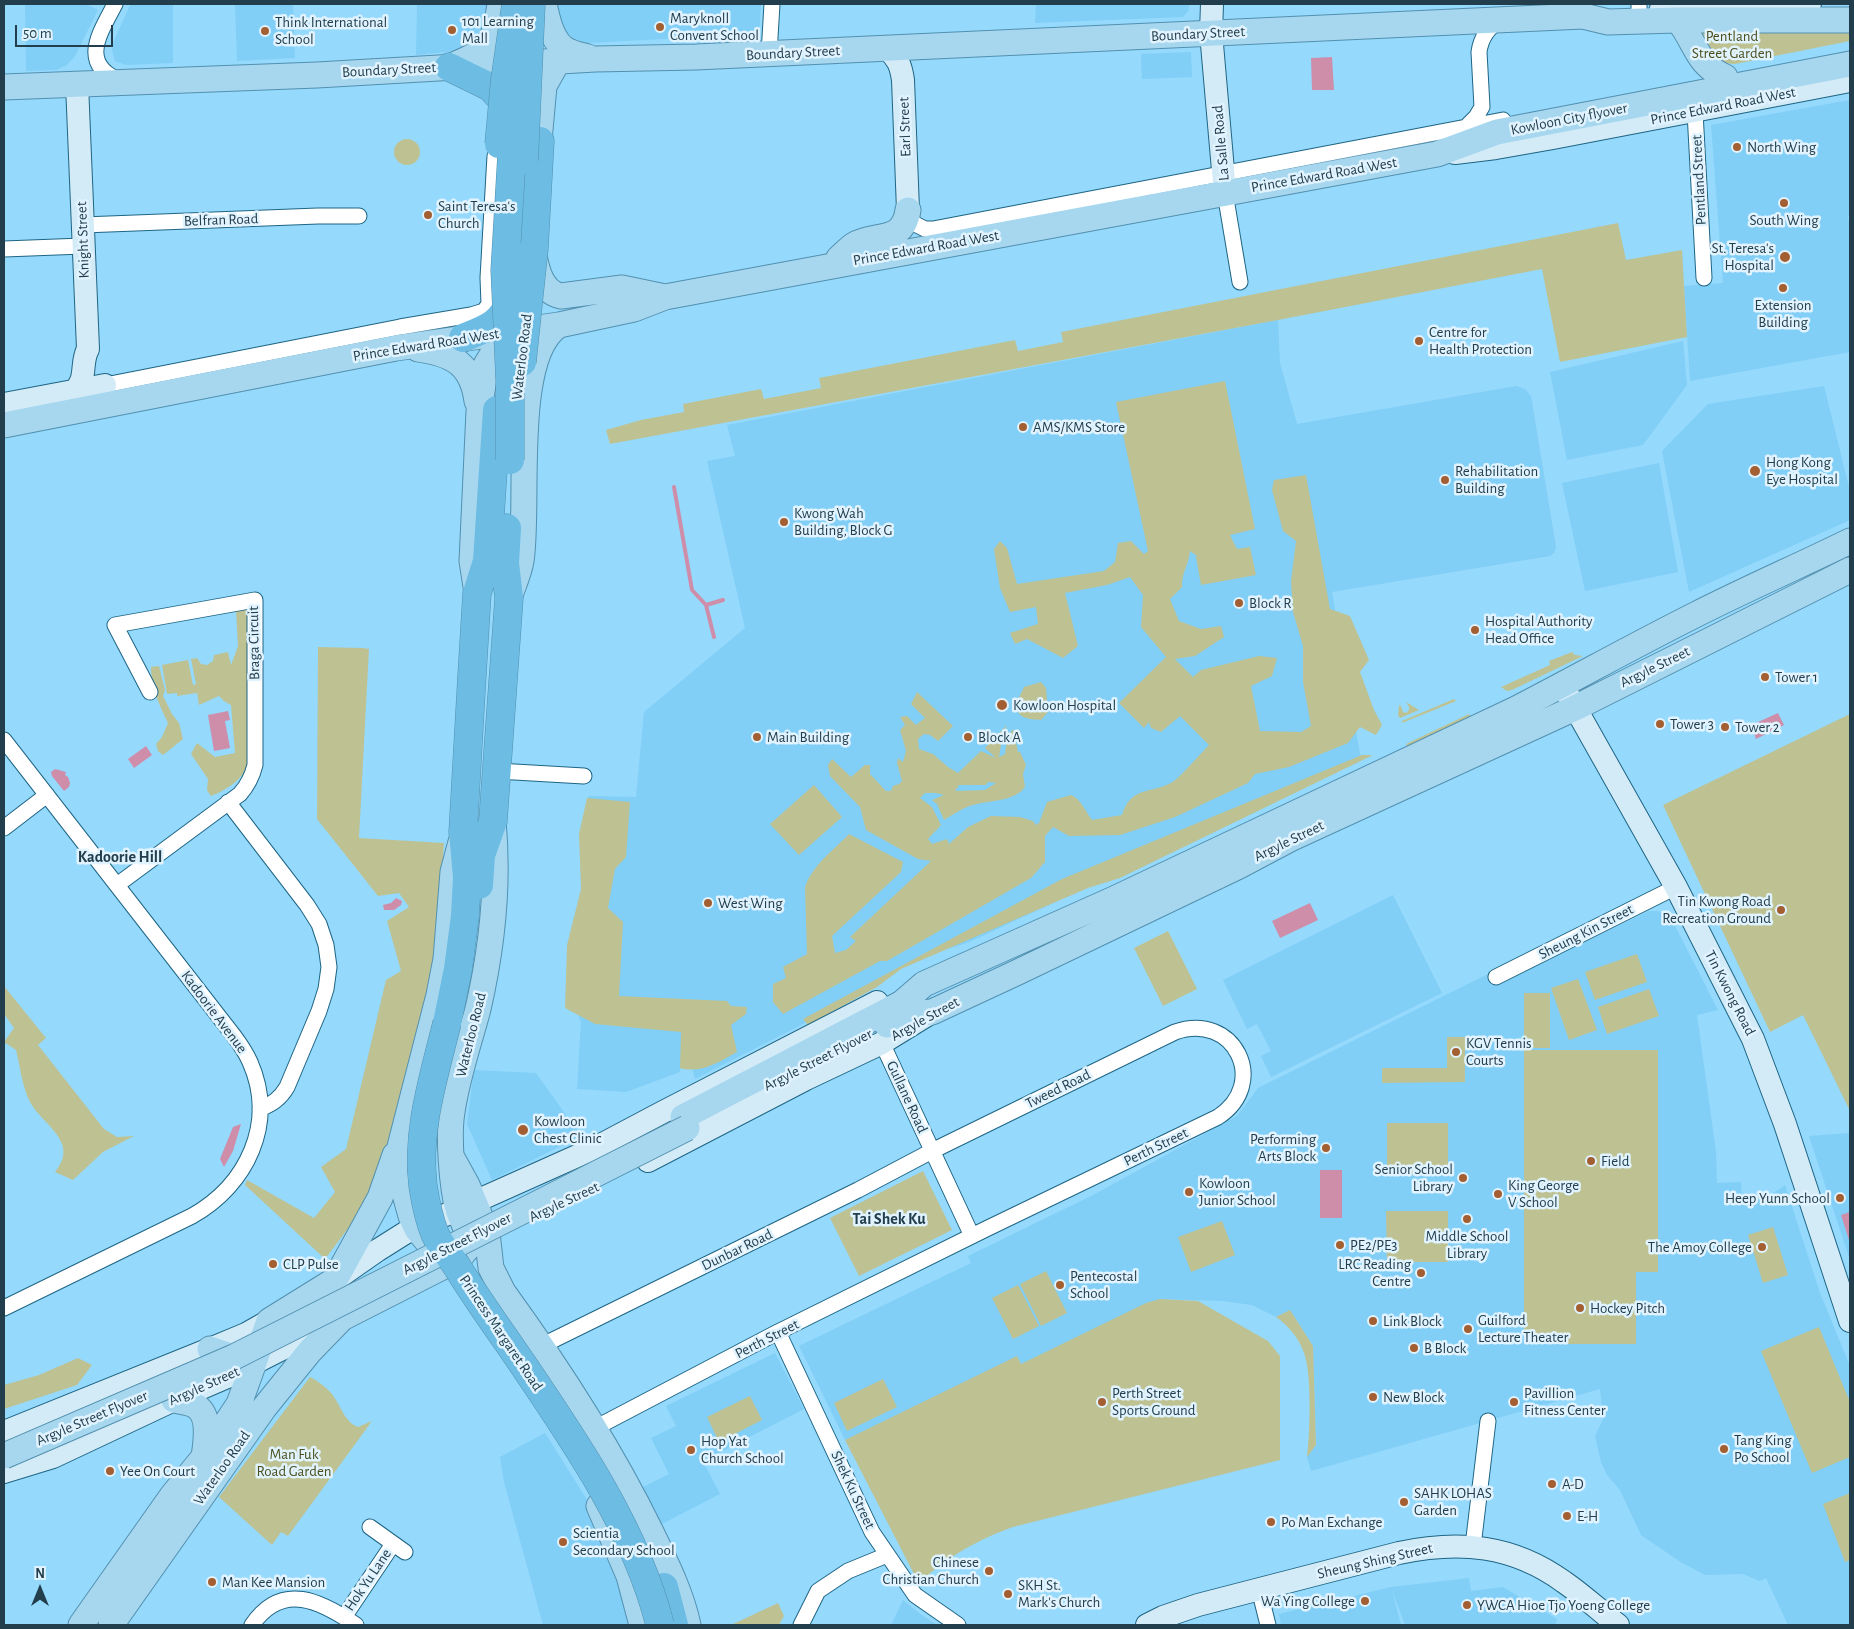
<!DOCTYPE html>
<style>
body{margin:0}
#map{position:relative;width:1854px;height:1629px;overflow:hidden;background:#95d9fd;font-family:"Alegreya Sans",sans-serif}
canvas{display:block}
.frame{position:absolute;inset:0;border:5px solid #223e4c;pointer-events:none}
.north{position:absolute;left:15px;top:1564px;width:50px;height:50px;-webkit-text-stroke:4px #e0f3fe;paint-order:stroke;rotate:0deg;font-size:14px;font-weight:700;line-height:20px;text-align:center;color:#223e4c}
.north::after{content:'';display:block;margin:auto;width:18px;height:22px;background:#223e4c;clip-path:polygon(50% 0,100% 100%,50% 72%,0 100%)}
.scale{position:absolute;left:15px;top:25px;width:98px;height:22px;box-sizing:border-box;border:2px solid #223e4c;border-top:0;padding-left:6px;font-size:15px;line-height:18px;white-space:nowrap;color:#223e4c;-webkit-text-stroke:4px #e0f3fe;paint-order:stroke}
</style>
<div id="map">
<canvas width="1854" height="1629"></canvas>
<div class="frame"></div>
<div class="north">N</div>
<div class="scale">50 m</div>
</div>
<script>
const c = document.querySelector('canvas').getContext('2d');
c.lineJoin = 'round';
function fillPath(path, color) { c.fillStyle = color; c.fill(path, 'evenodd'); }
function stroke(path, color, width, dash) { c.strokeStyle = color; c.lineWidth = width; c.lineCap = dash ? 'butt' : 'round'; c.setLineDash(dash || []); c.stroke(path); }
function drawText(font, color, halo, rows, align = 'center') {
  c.font = font + ' "Alegreya Sans",sans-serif'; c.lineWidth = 5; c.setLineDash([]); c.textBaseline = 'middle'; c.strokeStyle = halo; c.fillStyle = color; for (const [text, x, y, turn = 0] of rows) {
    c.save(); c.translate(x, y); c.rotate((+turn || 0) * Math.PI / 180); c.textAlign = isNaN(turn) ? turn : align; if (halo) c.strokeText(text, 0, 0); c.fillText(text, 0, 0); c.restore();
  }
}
fillPath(new Path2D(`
 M25 4H86L98 10 75 56 67 65 56 70 26 71Z
 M173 4V63L126 65 115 61 112 50 113 43 130 5Z
 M235 4H293L295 58 237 61Z
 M417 4H490L489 25 465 50 416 55Z
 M554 4H761L759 34 587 43 575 39 564 32Z
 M1036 4H1189V10L1183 17 1035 23Z
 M1191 52 1192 77 1142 79 1141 54Z
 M1850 100V215L1848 216 1850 230V352L1690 381 1684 286 1723 283 1711 125Z
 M1278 320 1280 363 1297 424 1516 386 1525 389 1531 396 1556 547 1554 553 1550 556 1332 592 1361 760 967 943 937 952 904 966 876 987 695 1079 682 1029 680 1072 626 1092 577 1089 581 1022H583L580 1021 579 1016 588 796 636 797 644 712 745 628 707 461 735 456 727 425Z
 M1683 341 1687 385 1643 445 1567 460 1550 372Z
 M1824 386 1850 491V520L1689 592 1662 451 1708 404Z
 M1659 463 1678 572 1585 591 1562 483Z
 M1393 895 1442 993 1271 1077 1261 1056 1271 1051 1257 1024 1247 1029 1223 980Z
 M1649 911H1657L1664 913 1671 918 1718 1010 1697 1015 1716 1152 1717 1183 1741 1182 1742 1204 1771 1195 1785 1185 1820 1293 1850 1366V1625H1788L1766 1578 1760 1581 1743 1574 1705 1575 1679 1561 1641 1535 1620 1490 1607 1475 1601 1462 1595 1436 1603 1419 1600 1389 1311 1471 1307 1457 1316 1445 1313 1346 1290 1310 1276 1317 1252 1305 1222 1301 1160 1299 1021 1364 1017 1357 845 1440 799 1346 971 1263 968 1256 1093 1195 1237 1116 1258 1088 1494 971 1500 983Z
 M474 1070 536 1073 581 1136 492 1180 467 1124Z
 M1850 1133V1260L1809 1136Z
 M775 1353 804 1409 703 1461 720 1494 660 1525 639 1489 669 1474 651 1438 676 1426 666 1406Z
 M545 1433 591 1506 636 1625H543L504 1482 500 1457Z
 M1469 1578 1471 1591 1503 1587 1557 1619 1555 1625H1405L1392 1590 1401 1625H1281L1279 1614 1391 1587Z
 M903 1600 919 1613 937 1625H891Z`), '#81cef6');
fillPath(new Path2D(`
 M1850 12V41L1735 64 1723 63 1717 61 1695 26Z
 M394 152a13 13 0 1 1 26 0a13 13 0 1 1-26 0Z
 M1618 223 1626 260 1682 250 1687 337 1560 362 1542 269 1278 320 610 444 606 430 641 420 684 412 683 404 761 389 764 399 821 388 819 378 1015 340 1018 351 1063 342 1061 332Z
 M1225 381 1255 529 1230 535 1237 549 1250 547 1256 575 1201 585 1196 557 1197 556 1190 551C1189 564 1181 574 1182 587L1170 599 1179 621 1201 629 1221 626 1224 637 1195 656 1175 659 1193 677 1201 670 1259 656 1277 658 1272 676 1251 686 1260 731 1301 732 1311 726 1303 682V646L1293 612 1291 581 1296 541 1283 531 1272 490 1274 480 1306 475 1330 609 1350 616 1369 660 1360 672 1374 710 1382 725 1376 735 1360 727 1348 743 1289 767 1255 774 1248 783 1175 817 1120 835 1069 836 1053 827 1045 836V862L1031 878 887 961H880L783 1014 773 1002V984L786 978 783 967 807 954 805 888C811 866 834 850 849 834L903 862 901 872 832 936 835 953 846 950 856 941 850 937 931 861 918 859 866 830 860 807 830 776 828 765 832 759 851 777 865 765H870V774L886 791H891L893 786 899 784 902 781 897 763 898 758 903 762 906 751 900 730 905 725 900 717 907 716 916 725 925 718 911 704 917 692 953 726 938 741 930 735 924 734 918 739 919 749 933 754 948 767 958 773 981 751 996 758 985 748 1007 725 1003 734 999 757 1005 754 1007 740 1013 729 1018 752H1020L1026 765 1023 774 1025 787C1014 802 989 800 973 805 962 808 954 814 944 820L937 804 932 800 944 795 935 793H925L920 798 932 807 941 825 928 839 932 844 947 839 949 844 968 827 991 816 1020 817 1033 821 1036 825 1039 823 1047 802 1071 795C1081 799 1085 811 1092 820L1122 815C1131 786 1150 794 1171 783 1179 779 1201 753 1209 745L1180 716 1161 732 1151 728 1149 722 1144 728 1119 703 1166 657 1141 627 1143 595 1130 577 1107 585 1065 593 1078 646 1063 658 1027 639 1015 644 1010 633 1038 624 1036 607 1010 612 1000 588 994 549 1000 541 1007 548 1017 584 1104 571 1115 562 1118 543 1131 541 1144 554 1148 551 1116 402ZM988 782 996 783 985 790 955 791 959 785H986Z
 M249 609 247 766C242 781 224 791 211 796L207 790 208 779 191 754 197 743 215 757 235 753 231 705 224 701 219 696 199 705 197 693 177 696V693L167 694 162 665 188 660 193 685 196 684 191 659 197 658 201 664 207 665 213 661 214 655 228 652 231 665 238 646 236 611Z
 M318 647 363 648 369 649 359 838 444 843 435 958 398 1118 375 1183 353 1222 325 1259 245 1185 247 1180 314 1218 335 1192 321 1167 346 1149 386 980 401 971 387 921 409 907 399 893 378 896 317 819Z
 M1572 652 1575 655 1583 656 1512 690 1507 691 1501 687 1550 665 1549 661Z
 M159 666 165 690 163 696 172 714 179 723 183 739 163 755 158 751 156 744 162 737 168 723C159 704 151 688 151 667Z
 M1041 682 1046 688 1048 712 1041 720C1029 719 1019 719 1015 706L1024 687Z
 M1454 699 1456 701 1402 723V721Z
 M1406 702 1419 710 1400 718 1398 715 1399 705 1401 706 1403 712 1406 713 1409 710V707Z
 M1469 714 1471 718 1420 742 1407 746 1406 744Z
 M1850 714V1111L1803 1015 1770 1032 1663 805Z
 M1362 755H1373L1120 878 1088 888 901 969 877 987 808 1025 803 1019 1062 879Z
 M814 785 842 817 799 855 770 824Z
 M587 798 630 802 626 857 615 869 608 908 623 922 619 996 727 1001 731 1006 747 1007 746 1014 731 1025 737 1052C719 1062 701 1074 680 1068L681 1032 595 1024 565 1008 567 945 581 889 579 834Z
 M1168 931 1197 989 1163 1006 1134 948Z
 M1637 954 1647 982 1595 1000 1585 972Z
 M1578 979 1597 1030 1569 1040 1551 988Z
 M4 986 46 1038 38 1045 104 1129 117 1137 134 1136 103 1152 73 1180 55 1172C81 1141 41 1125 29 1100 22 1085 20 1066 16 1050L4 1042 14 1028 4 1014Z
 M1649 989 1659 1016 1607 1034 1598 1007Z
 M1524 993H1550V1048H1524Z
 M1447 1037H1465V1082L1382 1083V1068H1447Z
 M1524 1050H1658V1272H1636V1344H1524Z
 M1387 1123H1448V1175H1387Z
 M923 1171 952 1230 859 1276 830 1218Z
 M1386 1211H1448V1262H1387Z
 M1222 1221 1235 1255 1191 1272 1178 1237Z
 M1773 1227 1788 1275 1763 1283 1748 1235Z
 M1046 1271 1067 1313 1041 1326 1020 1284Z
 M1018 1285 1039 1326 1013 1339 992 1298Z
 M1160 1299 1198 1301 1268 1341 1280 1356V1460L1013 1527C977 1540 951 1555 922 1580L914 1574 845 1440 1017 1356 1021 1364 1146 1303Z
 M1290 1310 1313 1346 1316 1445 1307 1457C1310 1433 1312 1374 1304 1353 1299 1338 1288 1325 1276 1317Z
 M1819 1327 1850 1402V1457L1812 1473 1761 1351Z
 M78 1358 92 1365 77 1385 4 1409V1385L39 1375Z
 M310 1377C318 1381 326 1387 332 1394 340 1404 345 1423 358 1427L372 1421 288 1536 281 1532 272 1545 219 1497Z
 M883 1379 897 1407 847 1431 834 1403Z
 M750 1396 762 1420 719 1442 707 1417Z
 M1850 1493V1560L1845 1562 1823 1504Z
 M778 1603 784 1616 779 1625H731Z`), '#bec292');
fillPath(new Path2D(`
 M1332 57 1334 90H1312L1311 58Z
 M228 711 230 720 225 721 230 748 214 751 208 715Z
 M1778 713 1784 725 1756 739 1754 733 1756 723Z
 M146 746 152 755 134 768 128 759Z
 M55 769 66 772 65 775 68 777 70 783 69 787 64 791 52 776 51 772Z
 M396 898 402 901 401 905 394 910H384L383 905 391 903Z
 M1310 903 1318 920 1280 938 1272 921Z
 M241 1124 233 1151 224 1167 220 1159 233 1127Z
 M1320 1170H1342V1218H1320Z
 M1850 1212V1243L1841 1215Z`), '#ce8da9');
stroke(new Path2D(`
 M674 487 692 590 706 605 714 637
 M706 605 723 600`), '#ce8da9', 4);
const street = new Path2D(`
 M115 4C100 33 78 64 121 81
 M1639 9V4
 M769 54 772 4
 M1695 112 1704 278
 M1466 127 1476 117 1482 107 1479 52C1481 37 1488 29 1499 20
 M1225 193 1240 282
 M908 210 913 223 925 229H933L1503 120
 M83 225 318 216H359
 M4 249 83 246
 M105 385 400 327 471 315 484 311 489 304 488 278 495 156
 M4 740 234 1036C240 1044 246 1053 250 1062 277 1123 247 1185 192 1216L4 1308
 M497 771 584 776
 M228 802 307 905 319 924 326 945 329 967 326 989 319 1011 287 1087C280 1099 272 1104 260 1109
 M4 828 47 795
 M117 885 240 794C248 785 252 777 255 765V600L115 625 150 692
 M1496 977 1676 887
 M882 1043 972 1236
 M778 1332 872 1532 915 1595 958 1625
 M541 1346 858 1190 932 1151 1175 1032C1234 1011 1270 1083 1218 1117L986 1229 778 1332 595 1428 588 1430
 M370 1527 405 1552
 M1473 1546 1488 1421
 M1259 1589 1268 1625
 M344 1617 393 1544
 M252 1625C282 1581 321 1601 356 1625
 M801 1625 818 1591 848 1571 887 1555`);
const secondary = new Path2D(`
 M1212 4 1211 33 1225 193
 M1661 8 1810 4
 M887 49C898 58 901 66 903 80L908 210
 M1455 153 1496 148 1553 138 1850 81
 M74 391C88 379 80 363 88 349L77 84
 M4 404 105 385
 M1563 686 1676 887 1753 1039 1785 1124 1850 1321
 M648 1161 806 1079 882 1043 929 1014
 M335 1280 378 1250 405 1233 595 1148 663 1112 877 1002
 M4 1432 210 1349 246 1334 269 1321
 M4 1472 53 1457 174 1400 225 1378 335 1322
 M1147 1625 1163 1617 1198 1605 1399 1553C1460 1540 1513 1545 1564 1582 1583 1595 1600 1611 1618 1625`);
const primary = new Path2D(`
 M544 4C547 18 551 37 562 47 569 53 580 55 588 57
 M1678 20C1696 42 1696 64 1725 77
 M456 64C490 50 495 41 500 4
 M4 87 317 75 595 59 696 57 1583 16 1608 22 1678 20H1850
 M537 162 544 86 558 61
 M533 250C536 268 541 292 561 296L622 288 665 297
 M839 258C844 254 849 248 854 245 875 232 903 245 908 210
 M418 349C454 354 472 365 477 401
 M4 425 396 348 559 325 634 309 665 297 1437 154 1497 132 1850 64
 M477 593 472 561 479 411 486 365 511 323
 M509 598C513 586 519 573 521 561 530 506 510 356 559 325
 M887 1025 908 1014 932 1012 1018 972 1239 866 1290 839 1575 708 1850 570
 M683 1117 902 1003 924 984 1114 899 1516 709C1576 678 1635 645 1695 615 1746 589 1799 566 1850 541
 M451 1156 467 1185 487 1233 491 1268 503 1292C558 1368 609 1446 650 1530 665 1561 681 1592 688 1625
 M460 1256 467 1249C467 1244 468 1236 466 1231 465 1223 460 1217 458 1209 452 1187 448 1135 452 1112 457 1077 469 1043 478 1009 492 948 499 883 493 821
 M440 1257 417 1229 411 1216 396 1162 439 995 446 959 453 872 461 842
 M210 1349 249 1362
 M174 1400C181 1402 191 1402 197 1407 211 1417 206 1442 204 1457
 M599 1506 629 1576 642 1625
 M81 1625 172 1496 204 1457 239 1404 269 1321 335 1280 380 1198 395 1155
 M111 1625 264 1408 310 1351 342 1318 452 1262 462 1255`);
const highway = new Path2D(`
 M449 67 490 87 503 101 510 118
 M534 248 540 141
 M463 338C491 327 498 325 513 298
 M479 885 481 855 493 821 509 598 505 563 507 528
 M447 1023 458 969 465 916 467 877 463 832 472 675 477 593 487 561 497 410
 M664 1587 674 1625`);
stroke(street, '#1e6584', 17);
stroke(secondary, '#1e6584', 24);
stroke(primary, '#5290af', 27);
stroke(highway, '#5290af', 29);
stroke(street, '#fff', 15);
stroke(secondary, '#d3ebf7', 22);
stroke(primary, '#a7d7ef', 25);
stroke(highway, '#6cbce4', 28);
const primaryBridge = new Path2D(`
 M4 1456 234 1357 687 1128`);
const highwayBridge = new Path2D(`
 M499 144 505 80 516 4
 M524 160 531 4
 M522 362 534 248
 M510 460V380L505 270 513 136
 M447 1023C434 1076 416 1131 423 1186 425 1199 430 1222 435 1234 440 1245 449 1255 456 1265 473 1293 492 1320 511 1347 568 1431 635 1525 660 1625`);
stroke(primaryBridge, '#5290af', 27, []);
stroke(highwayBridge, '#5290af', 29, []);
stroke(primaryBridge, '#a7d7ef', 25);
stroke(highwayBridge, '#6cbce4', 28);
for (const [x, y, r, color] of [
 [660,27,5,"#a35e31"],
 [452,30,5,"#a35e31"],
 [265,31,5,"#a35e31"],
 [1737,147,5,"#a35e31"],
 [1784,203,5,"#a35e31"],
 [428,215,5,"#a35e31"],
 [1785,257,6,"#a35e31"],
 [1783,288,5,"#a35e31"],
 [1419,341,5,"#a35e31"],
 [1023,427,5,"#a35e31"],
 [1755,471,6,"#a35e31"],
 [1445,480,5,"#a35e31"],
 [784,522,5,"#a35e31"],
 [1239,603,5,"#a35e31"],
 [1475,630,5,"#a35e31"],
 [1765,677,5,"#a35e31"],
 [1002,705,6,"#a35e31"],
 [1660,724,5,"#a35e31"],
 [1725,727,5,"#a35e31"],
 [757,737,5,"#a35e31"],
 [968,737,5,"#a35e31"],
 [708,903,5,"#a35e31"],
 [1781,910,5,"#a35e31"],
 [1456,1052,5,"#a35e31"],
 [523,1130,6,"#a35e31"],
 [1326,1148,5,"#a35e31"],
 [1591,1161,5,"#a35e31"],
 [1463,1178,5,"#a35e31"],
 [1189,1192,5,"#a35e31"],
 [1498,1194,5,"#a35e31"],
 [1840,1198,5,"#a35e31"],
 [1467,1219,5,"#a35e31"],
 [1340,1245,5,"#a35e31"],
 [1762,1247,5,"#a35e31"],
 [273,1264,5,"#a35e31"],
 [1421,1273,5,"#a35e31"],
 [1060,1285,5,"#a35e31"],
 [1580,1308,5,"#a35e31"],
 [1373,1321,5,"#a35e31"],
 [1468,1329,5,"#a35e31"],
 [1414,1348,5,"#a35e31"],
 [1373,1397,5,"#a35e31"],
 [1102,1402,5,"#a35e31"],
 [1514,1402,5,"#a35e31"],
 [1724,1449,5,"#a35e31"],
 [691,1450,5,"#a35e31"],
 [110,1471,5,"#a35e31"],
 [1552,1484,5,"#a35e31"],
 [1404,1502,5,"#a35e31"],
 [1567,1516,5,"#a35e31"],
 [1271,1522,5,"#a35e31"],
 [563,1542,5,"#a35e31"],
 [989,1571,5,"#a35e31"],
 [212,1582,5,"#a35e31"],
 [1008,1594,5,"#a35e31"],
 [1365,1601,5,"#a35e31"],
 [1467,1605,5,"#a35e31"]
]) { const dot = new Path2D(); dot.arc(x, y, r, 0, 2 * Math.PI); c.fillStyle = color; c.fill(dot); stroke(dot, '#e0f3fe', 2); }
drawText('15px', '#223e4c', '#e0f3fe', [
 ["Maryknoll",670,18],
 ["Convent School",670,35],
 ["101 Learning",462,21],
 ["Mall",462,38],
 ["Think International",275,22],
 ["School",275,39],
 ["North Wing",1747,147],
 ["Saint Teresa's",438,206],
 ["Church",438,223],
 ["South Wing",1784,220,"center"],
 ["St. Teresa's",1774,248,"right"],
 ["Hospital",1774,265,"right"],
 ["Extension",1783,305,"center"],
 ["Building",1783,322,"center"],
 ["Centre for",1429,332],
 ["Health Protection",1429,349],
 ["AMS/KMS Store",1033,427],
 ["Hong Kong",1766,462],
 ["Eye Hospital",1766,479],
 ["Rehabilitation",1455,471],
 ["Building",1455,488],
 ["Kwong Wah",794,513],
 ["Building, Block G",794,530],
 ["Block R",1249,603],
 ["Hospital Authority",1485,621],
 ["Head Office",1485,638],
 ["Tower 1",1775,677],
 ["Kowloon Hospital",1013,705],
 ["Tower 3",1670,724],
 ["Tower 2",1735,727],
 ["Main Building",767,737],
 ["Block A",978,737],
 ["Tin Kwong Road",1771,901,"right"],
 ["Recreation Ground",1771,918,"right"],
 ["West Wing",718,903],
 ["KGV Tennis",1466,1043],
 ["Courts",1466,1060],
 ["Kowloon",534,1121],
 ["Chest Clinic",534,1138],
 ["Performing",1316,1139,"right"],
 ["Arts Block",1316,1156,"right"],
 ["Field",1601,1161],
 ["Senior School",1453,1169,"right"],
 ["Library",1453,1186,"right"],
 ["Kowloon",1199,1183],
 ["Junior School",1199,1200],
 ["King George",1508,1185],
 ["V School",1508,1202],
 ["Heep Yunn School",1830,1198,"right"],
 ["Middle School",1467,1236,"center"],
 ["Library",1467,1253,"center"],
 ["PE2/PE3",1350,1245],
 ["The Amoy College",1752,1247,"right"],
 ["CLP Pulse",283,1264],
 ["LRC Reading",1411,1264,"right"],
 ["Centre",1411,1281,"right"],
 ["Pentecostal",1070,1276],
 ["School",1070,1293],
 ["Hockey Pitch",1590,1308],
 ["Guilford",1478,1320],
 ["Lecture Theater",1478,1337],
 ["Link Block",1383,1321],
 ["B Block",1424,1348],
 ["Perth Street",1112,1393],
 ["Sports Ground",1112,1410],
 ["Pavillion",1524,1393],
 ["Fitness Center",1524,1410],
 ["New Block",1383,1397],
 ["Tang King",1734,1440],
 ["Po School",1734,1457],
 ["Hop Yat",701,1441],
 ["Church School",701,1458],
 ["Yee On Court",120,1471],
 ["A-D",1562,1484],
 ["SAHK LOHAS",1414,1493],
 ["Garden",1414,1510],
 ["E-H",1577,1516],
 ["Po Man Exchange",1281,1522],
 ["Scientia",573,1533],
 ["Secondary School",573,1550],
 ["Chinese",979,1562,"right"],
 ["Christian Church",979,1579,"right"],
 ["Man Kee Mansion",222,1582],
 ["SKH St.",1018,1585],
 ["Mark's Church",1018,1602],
 ["Wa Ying College",1355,1601,"right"],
 ["YWCA Hioe Tjo Yoeng College",1477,1605]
], 'left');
drawText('15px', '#223e4c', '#e0f3fe', [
 ["Boundary Street",1198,34,-3],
 ["Boundary Street",793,53,-3],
 ["Boundary Street",389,70,-3],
 ["Prince Edward Road West",1723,106,-11],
 ["Kowloon City flyover",1569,119,-11],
 ["Earl Street",905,127,-92],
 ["La Salle Road",1221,143,-95],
 ["Prince Edward Road West",1324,175,-10],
 ["Pentland Street",1699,180,-93],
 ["Belfran Road",221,220,-2],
 ["Knight Street",83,240,-92],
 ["Prince Edward Road West",926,248,-10],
 ["Prince Edward Road West",426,345,-9],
 ["Waterloo Road",522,357,-83],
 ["Braga Circuit",254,643,-91],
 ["Argyle Street",1655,667,-26],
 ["Argyle Street",1289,841,-26],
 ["Sheung Kin Street",1586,932,-27],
 ["Tin Kwong Road",1730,993,63],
 ["Kadoorie Avenue",214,1012,53],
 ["Argyle Street",925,1019,-29],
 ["Waterloo Road",471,1035,-76],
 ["Argyle Street Flyover",818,1060,-27],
 ["Tweed Road",1058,1089,-26],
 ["Gullane Road",907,1097,65],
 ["Perth Street",1156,1147,-26],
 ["Argyle Street",564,1202,-25],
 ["Argyle Street Flyover",457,1244,-27],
 ["Dunbar Road",737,1250,-26],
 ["Princess Margaret Road",501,1333,56],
 ["Perth Street",767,1339,-27],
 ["Argyle Street",204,1386,-24],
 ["Argyle Street Flyover",92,1418,-23],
 ["Waterloo Road",222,1468,-55],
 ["Shek Ku Street",853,1490,65],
 ["Sheung Shing Street",1375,1561,-13],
 ["Hok Yu Lane",368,1580,-56]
]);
drawText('15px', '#4c4f1d', '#e0f3fe', [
 ["Pentland",1732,36],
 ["Street Garden",1732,53],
 ["Man Fuk",294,1454],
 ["Road Garden",294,1471]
]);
drawText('bold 16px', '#223e4c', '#e0f3fe', [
 ["Kadoorie Hill",120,857],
 ["Tai Shek Ku",889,1219]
]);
</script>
